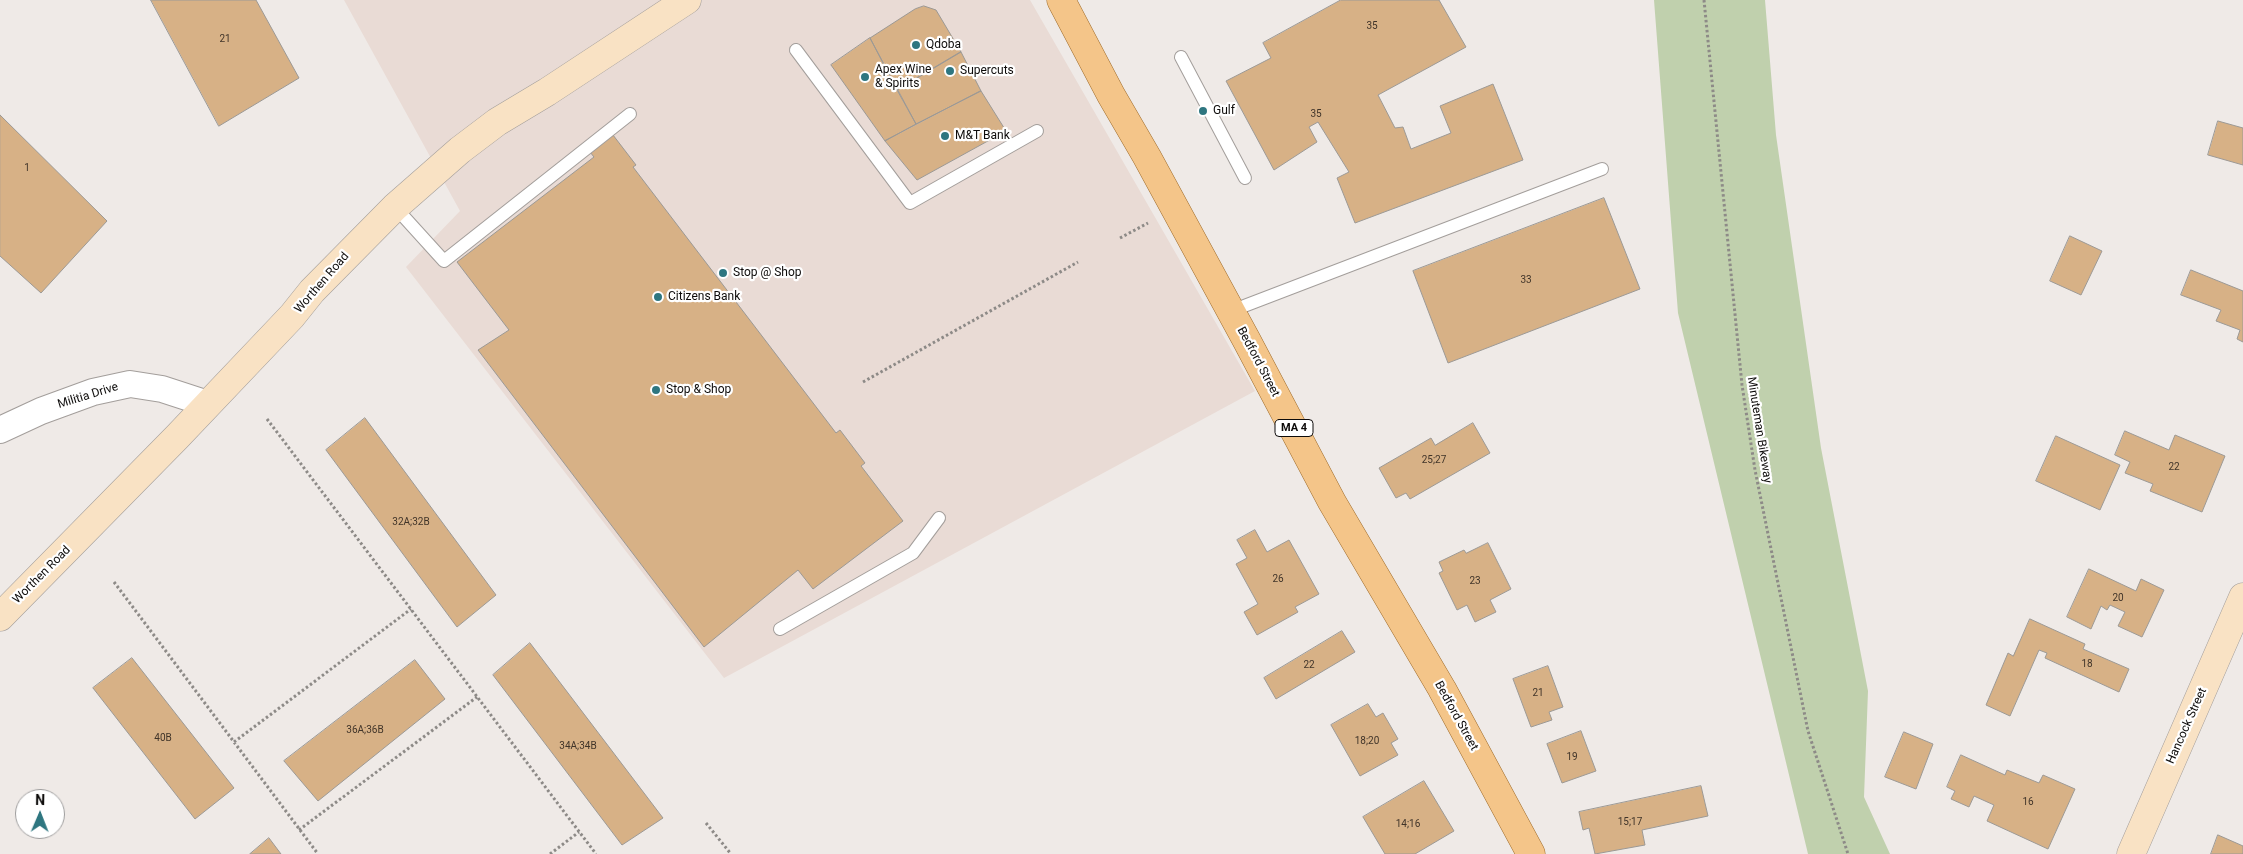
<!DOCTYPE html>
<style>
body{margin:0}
#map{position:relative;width:2243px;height:854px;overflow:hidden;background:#efeae7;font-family:Roboto,sans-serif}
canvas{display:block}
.north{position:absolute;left:15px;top:789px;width:50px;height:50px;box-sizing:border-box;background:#fff;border:1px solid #9e9d9d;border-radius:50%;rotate:1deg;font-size:14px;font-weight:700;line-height:20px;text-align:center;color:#0d0b0a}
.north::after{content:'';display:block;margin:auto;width:18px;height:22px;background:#2e7680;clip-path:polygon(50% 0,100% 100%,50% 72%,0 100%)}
</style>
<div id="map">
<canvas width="2243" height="854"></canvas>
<div class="north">N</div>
</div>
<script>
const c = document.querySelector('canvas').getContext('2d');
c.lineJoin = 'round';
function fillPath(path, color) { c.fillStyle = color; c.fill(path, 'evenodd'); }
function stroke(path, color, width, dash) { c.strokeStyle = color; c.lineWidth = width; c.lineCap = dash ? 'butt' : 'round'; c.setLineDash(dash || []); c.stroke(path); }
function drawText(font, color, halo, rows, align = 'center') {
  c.font = font + ' Roboto,sans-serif'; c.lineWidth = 4.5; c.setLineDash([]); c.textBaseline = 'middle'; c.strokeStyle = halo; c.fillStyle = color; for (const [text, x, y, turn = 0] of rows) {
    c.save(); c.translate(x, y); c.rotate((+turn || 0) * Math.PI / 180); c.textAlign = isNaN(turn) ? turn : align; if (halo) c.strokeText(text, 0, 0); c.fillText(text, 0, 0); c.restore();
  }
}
fillPath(new Path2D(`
 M344 0H1030L1255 391 724 678 406 267 460 211Z`), '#e9dbd5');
fillPath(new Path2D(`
 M1654 0H1765L1776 135 1821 448 1868 691 1864 797 1890 854H1808L1678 313Z`), '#c0d0ad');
const building = new Path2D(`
 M151 0H256L299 78 219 126Z
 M1341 0H1439L1466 47 1378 95 1395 128 1403 127 1411 149 1451 133 1440 106 1493 84 1523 160 1355 223 1337 178 1349 172 1318 122 1309 127 1317 142 1274 170 1226 81 1271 58 1263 43Z
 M924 6 936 10 961 52 897 90 870 38 915 9Z
 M870 38 916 124 885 141 831 65Z
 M961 52 981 91 916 124 897 90Z
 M981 91 1006 131 917 180 885 141Z
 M0 115 107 221 41 293 0 256Z
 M2218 121 2243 128V165L2208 155Z
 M613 135 636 165 633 167 836 433 840 430 865 463 861 466 903 521 813 589 798 570 704 647 478 350 509 330 457 262 594 157 590 152Z
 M1604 198 1640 289 1448 363 1413 271Z
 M2070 236 2102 251 2081 295 2050 281Z
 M2191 270 2243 291V342L2237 339 2240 330 2216 321 2221 310 2181 295Z
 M365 418 496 595 457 627 326 450Z
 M1473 423 1490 453 1410 499 1406 493 1396 498 1379 468 1431 438 1435 445Z
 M2125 431 2169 450 2175 435 2225 456 2202 512 2150 491 2153 484 2125 473 2130 462 2115 455Z
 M2056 436 2120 465 2100 510 2036 481Z
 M1255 530 1267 552 1289 540 1319 594 1295 607 1298 612 1257 635 1244 612 1258 604 1236 564 1247 558 1237 540Z
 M1488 543 1511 589 1490 600 1496 612 1475 622 1467 605 1457 610 1439 573 1443 571 1439 562 1464 550 1466 553Z
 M2089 569 2136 591 2141 579 2164 590 2142 637 2118 626 2125 612 2110 605 2107 610 2101 606 2091 629 2067 617Z
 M2030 619 2085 644 2083 649 2129 669 2119 692 2045 658 2047 653 2039 650 2010 716 1986 705 2008 653 2013 656Z
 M1342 631 1355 652 1276 699 1264 678Z
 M530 643 663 818 622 845 493 675Z
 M132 658 234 788 195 819 93 688Z
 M415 660 445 699 318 801 284 761Z
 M1548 666 1563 707 1549 712 1552 720 1531 727 1513 679Z
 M1368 704 1376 717 1383 713 1398 739 1391 743 1398 755 1360 776 1331 725Z
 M1581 731 1596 771 1562 783 1547 744Z
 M1904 732 1933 744 1916 789 1885 777Z
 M1961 755 2005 775 2007 770 2039 783 2043 775 2075 789 2048 849 1987 821 1994 805 1974 796 1969 807 1951 799 1955 791 1947 787Z
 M1424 781 1454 831 1415 854H1385L1363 817Z
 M1701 786 1708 816 1642 830 1645 845 1595 854 1589 828 1583 830 1579 812Z
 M2218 835 2243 846V854H2211Z
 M269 838 281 854H250Z`);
fillPath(building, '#d7b186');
stroke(building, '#9c9995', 1);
const service = new Path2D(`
 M796 50 910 203 1037 131
 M1181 57 1245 178
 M395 207 444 261 630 114
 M1231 311 1602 169
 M780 629 913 553 939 518`);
const minor = new Path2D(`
 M0 430 41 411 93 392 130 384 162 389 208 404`);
const secondary = new Path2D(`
 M0 617 177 437 292 316 312 291 395 207 460 150 497 122 547 92 687 0
 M2131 854 2243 597`);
const primary = new Path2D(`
 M1061 0 1111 95 1147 157 1247 341 1332 502 1442 689 1531 854`);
stroke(service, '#a39e9b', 14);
stroke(minor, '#a39e9b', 28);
stroke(secondary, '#a39e9b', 29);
stroke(primary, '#9e6b2a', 29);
stroke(new Path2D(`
 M1704 0 1742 385 1755 470 1808 731 1848 854
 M1120 238 1148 223
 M863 382 1078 262
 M267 419 596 854
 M114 582 318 854
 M234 742 411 609
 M706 823 731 854
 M299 830 477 697
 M550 854 579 832`), '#8d8a87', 3, [2.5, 2.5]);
stroke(service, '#fff', 12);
stroke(minor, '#fff', 26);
stroke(secondary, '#f9e2c4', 28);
stroke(primary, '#f4c589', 28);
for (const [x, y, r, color] of [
 [916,45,5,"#2e7680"],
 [950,71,5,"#2e7680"],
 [865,77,5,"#2e7680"],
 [1203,111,5,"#2e7680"],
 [945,136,5,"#2e7680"],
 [723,273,5,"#2e7680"],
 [658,297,5,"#2e7680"],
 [656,390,5,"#2e7680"]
]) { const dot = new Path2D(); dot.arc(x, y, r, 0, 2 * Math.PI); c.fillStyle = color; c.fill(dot); stroke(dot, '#fff', 2); }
drawText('10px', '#403429', null, [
 ["35",1372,26],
 ["21",225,39],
 ["35",1316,114],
 ["1",27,168],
 ["33",1526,280],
 ["25;27",1434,460],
 ["22",2174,467],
 ["32A;32B",411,522],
 ["26",1278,579],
 ["23",1475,581],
 ["20",2118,598],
 ["18",2087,664],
 ["22",1309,665],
 ["21",1538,693],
 ["36A;36B",365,730],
 ["40B",163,738],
 ["18;20",1367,741],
 ["34A;34B",578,746],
 ["19",1572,757],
 ["16",2028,802],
 ["15;17",1630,822],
 ["14;16",1408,824]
]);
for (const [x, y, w] of [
 [1294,428,38]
]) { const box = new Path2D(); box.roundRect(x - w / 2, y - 8.5, w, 17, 4); c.fillStyle = '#fff'; c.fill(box); stroke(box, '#0d0b0a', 1); }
drawText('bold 11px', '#0d0b0a', null, [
 ["MA 4",1294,428]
]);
drawText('12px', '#0d0b0a', '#fff', [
 ["Qdoba",926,45],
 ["Apex Wine",875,70],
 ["& Spirits",875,84],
 ["Supercuts",960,71],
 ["Gulf",1213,111],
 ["M&T Bank",955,136],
 ["Stop @ Shop",733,273],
 ["Citizens Bank",668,297],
 ["Stop & Shop",666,390]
], 'left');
drawText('12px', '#0d0b0a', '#fff', [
 ["Worthen Road",322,283,-49],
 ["Bedford Street",1258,362,62],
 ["Militia Drive",88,396,-17],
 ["Minuteman Bikeway",1759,430,81],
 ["Worthen Road",42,575,-45],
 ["Bedford Street",1456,716,61],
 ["Hancock Street",2187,726,-66]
]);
</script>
